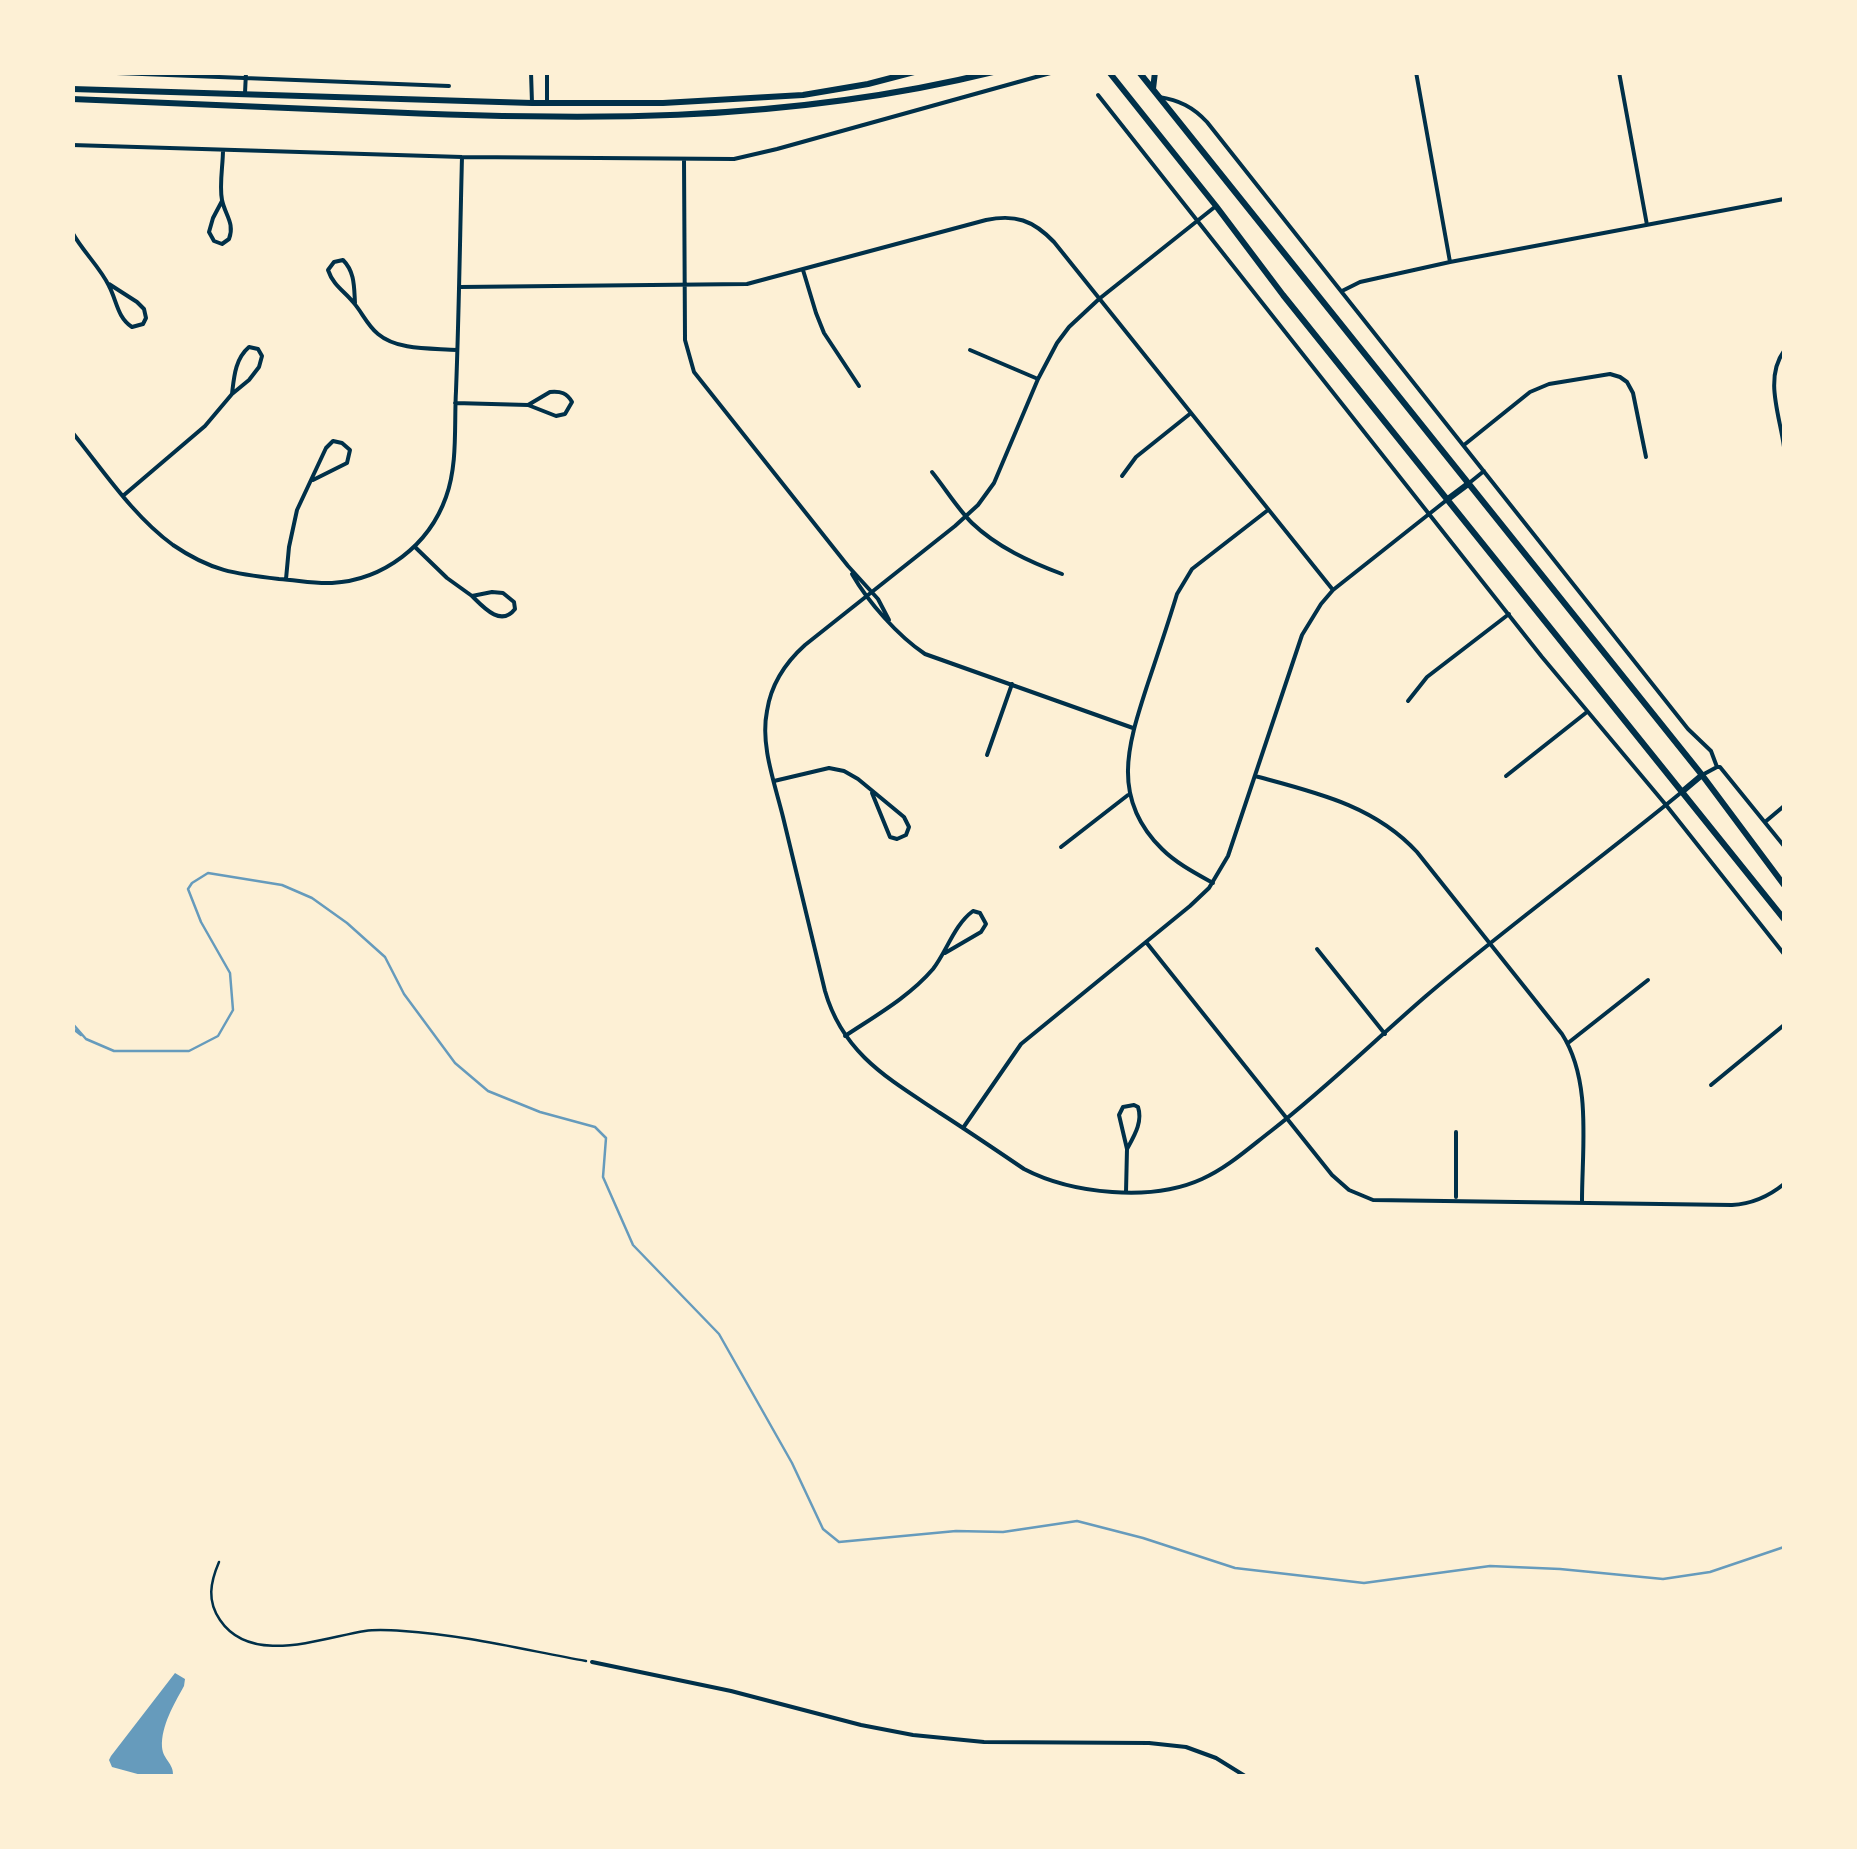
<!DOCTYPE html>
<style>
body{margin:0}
#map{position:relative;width:1857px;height:1849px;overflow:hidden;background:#fdf0d5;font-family:"IBM Plex Serif",serif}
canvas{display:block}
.frame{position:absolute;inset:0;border:75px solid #fdf0d5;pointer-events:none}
</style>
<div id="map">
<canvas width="1857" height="1849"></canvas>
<div class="frame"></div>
</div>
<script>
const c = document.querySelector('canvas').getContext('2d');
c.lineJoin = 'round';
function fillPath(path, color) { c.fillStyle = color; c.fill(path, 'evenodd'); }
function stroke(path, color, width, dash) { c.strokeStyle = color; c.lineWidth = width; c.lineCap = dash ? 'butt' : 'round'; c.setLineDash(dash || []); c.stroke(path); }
fillPath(new Path2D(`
 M175 1673 185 1679 184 1686C174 1704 161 1726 162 1747 163 1760 174 1763 173 1776H145L112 1767 109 1760 111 1756Z`), '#669bbc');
stroke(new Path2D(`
 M72 1023 86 1039 114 1051H189L218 1036 233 1010 230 973 201 922 188 889 192 883 208 873 282 885 312 898 347 923 385 957 404 994 455 1063 488 1091 540 1112 595 1127 606 1138 603 1177 633 1245 719 1334 792 1463 823 1529 839 1542 956 1531 1003 1532 1077 1521 1143 1538 1235 1568 1364 1583 1490 1566 1560 1569 1663 1579 1710 1572 1784 1547
 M72 1028 81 1035`), '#669bbc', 2.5);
stroke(new Path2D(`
 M219 1562C210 1583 207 1601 220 1620 251 1666 321 1638 365 1631 377 1629 390 1630 403 1631 464 1635 525 1650 586 1661`), '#003049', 2.5);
stroke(new Path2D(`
 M91 72 449 86
 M531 72 532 103
 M547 72V103
 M1416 72 1450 262
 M1619 72 1647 225
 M245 93 246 72
 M1098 95 1542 657 1666 805 1784 954
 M1159 97C1179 100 1193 107 1207 122L1688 729 1711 751 1717 767
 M72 145 462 157 734 159 777 149 1054 72
 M684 159 685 340 694 372 848 566 878 599 889 620
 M222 201 213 218 209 232 214 241 222 244 229 239C235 223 225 215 222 200 219 185 223 166 223 150
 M1216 206 1099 299 1069 327 1057 343 1038 379 994 483 978 505 955 526 805 645C785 663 771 684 767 711 760 745 775 784 783 817 797 875 811 933 825 991 843 1054 889 1079 940 1113 968 1131 996 1150 1024 1169 1072 1194 1152 1202 1202 1179 1227 1168 1249 1148 1271 1131 1325 1089 1374 1041 1426 996 1509 925 1598 861 1683 791
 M72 232C83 252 100 267 109 286 117 301 117 317 132 327L143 324 146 318 144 309 137 302 109 284
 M803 270 816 313 824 333 859 386
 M460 287 747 284 986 220C1015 214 1033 220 1054 242L1333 590
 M1342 291 1360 282 1450 262 1784 199
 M355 303C354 287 355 272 343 260L334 262 328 270C333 285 344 291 353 302 362 312 367 325 378 334 398 351 433 348 457 350
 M970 350 1038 379
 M1784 351C1764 378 1780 416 1784 447
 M550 392C561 391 567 393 572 402L565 414 556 416 528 405Z
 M455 403 528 405
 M72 432C103 470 133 516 173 545 211 571 235 574 279 579 297 580 314 584 332 583 384 580 429 545 446 497 458 464 454 425 456 391 459 313 460 235 462 157
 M1464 445 1530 392 1549 384 1610 374 1620 377 1627 382 1633 393 1646 457
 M932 472C945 488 957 508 972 523 997 547 1030 562 1062 574
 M1122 476 1136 457 1191 413
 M1468 484 1484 471
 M124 495 205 426 232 394 249 380 259 367 262 356 258 349 249 347C235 359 234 377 232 394
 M415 547 447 578 472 596
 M852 574C868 602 898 636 925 654L1133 728
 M286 579 289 547 297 510 326 448 333 441 342 443 350 450 347 463 313 480
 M492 592 503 593 514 602 515 609C501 627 484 608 472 596Z
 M1408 701 1427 677 1509 614
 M987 755 1012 684
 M1704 774 1717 767H1720L1784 846
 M1255 776C1314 792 1374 805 1417 852L1562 1034C1592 1081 1582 1147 1582 1201
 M1506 776 1587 712
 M774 781 829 768 844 771 858 779 904 817 909 827 906 835 897 839 890 837 872 793
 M1765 822 1784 806
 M1061 847 1128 795
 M1213 883C1195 873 1176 863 1162 849 1109 797 1129 742 1148 683 1158 653 1168 624 1177 594L1192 569 1268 510
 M1146 942 1332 1175 1349 1190 1373 1200 1732 1205C1752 1204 1768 1197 1784 1184
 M1317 949 1385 1034
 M845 1036C875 1016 909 997 933 969 947 951 954 925 973 911L980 913 986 924 981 932 945 953
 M1568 1043 1648 980
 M1711 1085 1784 1025
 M963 1128 1021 1044 1190 906 1209 888 1228 856 1302 635 1321 604 1333 590 1448 499
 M1126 1192 1127 1149 1119 1115 1123 1107 1134 1105 1138 1107C1143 1122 1134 1136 1127 1149
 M1456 1197V1132
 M592 1662 731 1691 861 1725 913 1735 984 1742 1149 1743 1186 1747 1216 1758 1245 1776`), '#003049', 4);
stroke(new Path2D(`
 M1109 72 1216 206 1283 295 1784 919
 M1139 72 1702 775 1784 885
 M72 89 532 103H663L803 95 868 84 914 72
 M1153 89 1155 72
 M72 99C168 103 264 107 360 111 575 121 782 124 993 72
 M1448 499 1468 484
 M1683 791 1702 775`), '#003049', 6);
</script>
